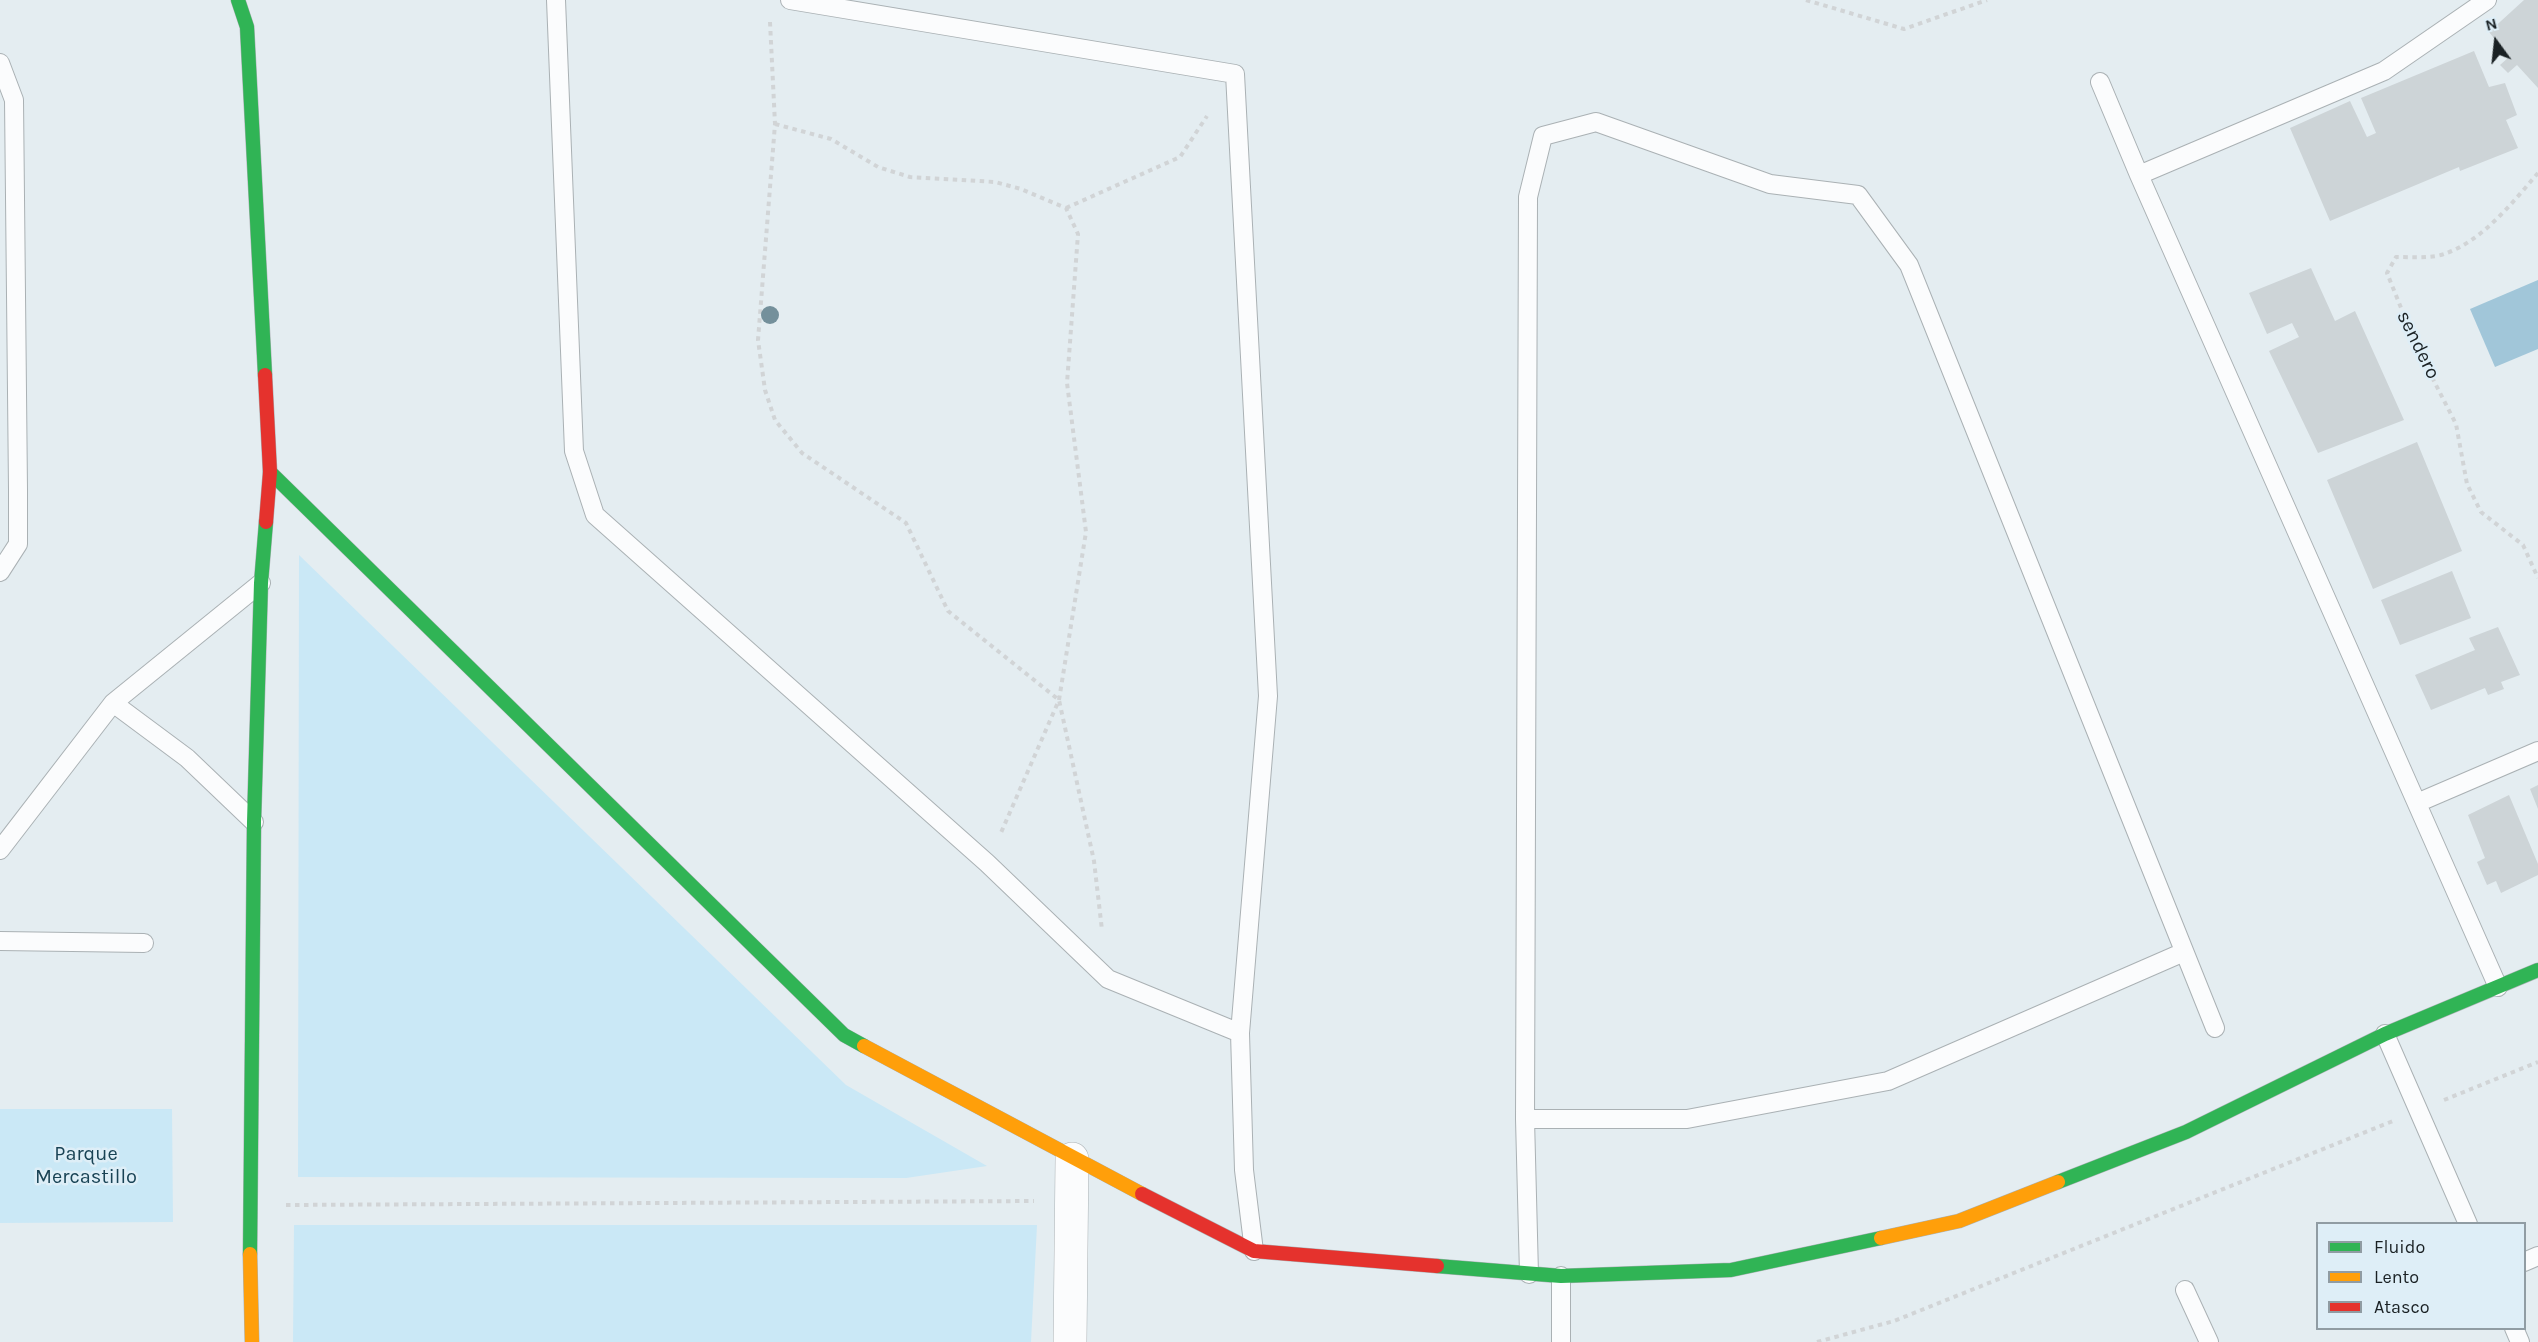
<!DOCTYPE html>
<style>
body{margin:0}
#map{position:relative;width:2538px;height:1342px;overflow:hidden;background:#e4edf1;font-family:Karla,sans-serif}
canvas{display:block}
.legend{position:absolute;left:2316px;top:1222px;width:210px;height:108px;box-sizing:border-box;background:#deeef7;border:2px solid #909ca3;margin:0;padding:8px 10px;list-style:none;font-size:18px;color:#1a2124}
.legend li{display:flex;align-items:center;gap:12px;height:30px}
.legend b{width:30px;border:2px solid #909ca3}
.north{position:absolute;left:2466px;top:12px;width:60px;height:60px;-webkit-text-stroke:4px #deeef7;paint-order:stroke;rotate:345deg;font-size:16px;font-weight:700;line-height:24px;text-align:center;color:#1a2124}
.north::after{content:'';display:block;margin:auto;width:21px;height:27px;background:#1a2124;clip-path:polygon(50% 0,100% 100%,50% 72%,0 100%)}
</style>
<div id="map">
<canvas width="2538" height="1342"></canvas>
<ul class="legend">
<li><b style="height:8px;background:#30b455"></b>Fluido</li>
<li><b style="height:8px;background:#ff9f0a"></b>Lento</li>
<li><b style="height:8px;background:#e5322d"></b>Atasco</li>
</ul>
<div class="north">N</div>
</div>
<script>
const c = document.querySelector('canvas').getContext('2d');
c.lineJoin = 'round';
function fillPath(path, color) { c.fillStyle = color; c.fill(path, 'evenodd'); }
function stroke(path, color, width, dash) { c.strokeStyle = color; c.lineWidth = width; c.lineCap = dash ? 'butt' : 'round'; c.setLineDash(dash || []); c.stroke(path); }
function drawText(font, color, halo, rows, align = 'center') {
  c.font = font + ' Karla,sans-serif'; c.lineWidth = 5; c.setLineDash([]); c.textBaseline = 'middle'; c.strokeStyle = halo; c.fillStyle = color; for (const [text, x, y, turn = 0] of rows) {
    c.save(); c.translate(x, y); c.rotate((+turn || 0) * Math.PI / 180); c.textAlign = isNaN(turn) ? turn : align; if (halo) c.strokeText(text, 0, 0); c.fillText(text, 0, 0); c.restore();
  }
}
fillPath(new Path2D(`
 M299 555 846 1085 987 1166 906 1178 298 1177Z
 M0 1109H172L173 1222 0 1223Z
 M294 1225H1037L1031 1342H293Z`), '#cae8f6');
fillPath(new Path2D(`
 M2538 280V349L2495 367 2470 309Z`), '#a1c6d9');
fillPath(new Path2D(`
 M2524 0H2538V88L2517 65 2508 73 2500 65 2509 57 2489 32Z
 M2474 51 2489 87 2505 83 2517 115 2506 120 2518 148 2460 171 2459 167 2330 221 2290 128 2350 101 2367 137 2376 133 2361 98Z
 M2311 268 2335 321 2355 311 2404 420 2318 453 2269 351 2299 337 2292 323 2267 334 2249 293Z
 M2417 442 2462 551 2373 589 2327 480Z
 M2452 571 2471 618 2400 645 2381 600Z
 M2498 627 2520 675 2501 682 2504 689 2488 695 2485 688 2431 710 2415 675 2475 650 2469 638Z
 M2538 785V809L2530 789Z
 M2509 795 2538 864V875L2501 893 2496 881 2487 885 2477 862 2485 858 2468 815Z`), '#cdd4d7');
const lane = new Path2D(`
 M556 0 574 451 595 515 987 863 1108 979 1240 1033
 M790 0 1235 74 1268 696 1240 1033 1244 1170 1254 1251
 M0 63 14 100 18 490V544L0 572
 M2100 82 2139 175 2498 987
 M2139 175 2384 71 2487 0
 M113 703 187 758 254 822
 M2417 803 2538 751
 M0 850 113 703 261 583
 M0 941 144 943
 M2385 1034 2468 1224
 M1525 1119H1687L1888 1081 2184 952
 M2524 1262 2538 1256
 M1529 1274 1525 1119 1528 197 1543 136 1596 122 1770 184 1858 195 1909 265 2215 1028
 M1561 1276V1342
 M2185 1290 2209 1342
 M2514 1328 2520 1342`);
const street = new Path2D(`
 M1070 1342 1072 1159`);
const fast = new Path2D(`
 M238 0 247 27 265 375
 M270 472 844 1035 864 1046
 M2058 1182 2186 1132 2385 1034 2538 970
 M250 1254 254 822 261 583 266 522
 M1437 1266 1561 1276 1731 1270 1881 1238`);
const slow = new Path2D(`
 M864 1046 1142 1194
 M1881 1238 1959 1221 2058 1182
 M250 1254 252 1342`);
const jam = new Path2D(`
 M265 375 270 472 266 522
 M1142 1194 1254 1251 1437 1266`);
stroke(lane, '#aab1b4', 20);
stroke(street, '#aab1b4', 34);
stroke(fast, '#aab1b4', 15);
stroke(slow, '#aab1b4', 15);
stroke(jam, '#aab1b4', 15);
stroke(new Path2D(`
 M1806 0 1904 29 1987 0
 M770 22 775 124 758 340 765 390 775 420 802 453 906 523 948 611 1059 700 1094 861 1102 930
 M775 124 831 139 878 167 910 177 995 182 1021 189 1066 208 1078 234 1067 383 1086 532 1059 700 1000 835
 M2538 173C2513 202 2484 239 2447 253 2433 259 2411 257 2396 257L2387 273 2418 350 2456 424 2467 484 2481 512 2523 545 2538 578
 M1066 208 1180 157 1207 116
 M2444 1100 2538 1062
 M286 1205 1034 1201
 M1817 1342 1894 1321 2393 1121`), '#d1d4d6', 4, [4.5, 4.5]);
stroke(lane, '#fbfcfd', 18);
stroke(street, '#fbfcfd', 33);
stroke(fast, '#30b455', 14);
stroke(slow, '#ff9f0a', 14);
stroke(jam, '#e5322d', 14);
c.fillStyle = '#74909b';
for (const [x, y] of [
 [770,315]
]) { c.beginPath(); c.arc(x, y, 9, 0, 2 * Math.PI); c.fill(); }
drawText('20px', '#1a2124', '#deeef7', [
 ["sendero",2418,345,64]
]);
drawText('20px', '#194355', '#deeef7', [
 ["Parque",86,1154],
 ["Mercastillo",86,1177]
]);
</script>
